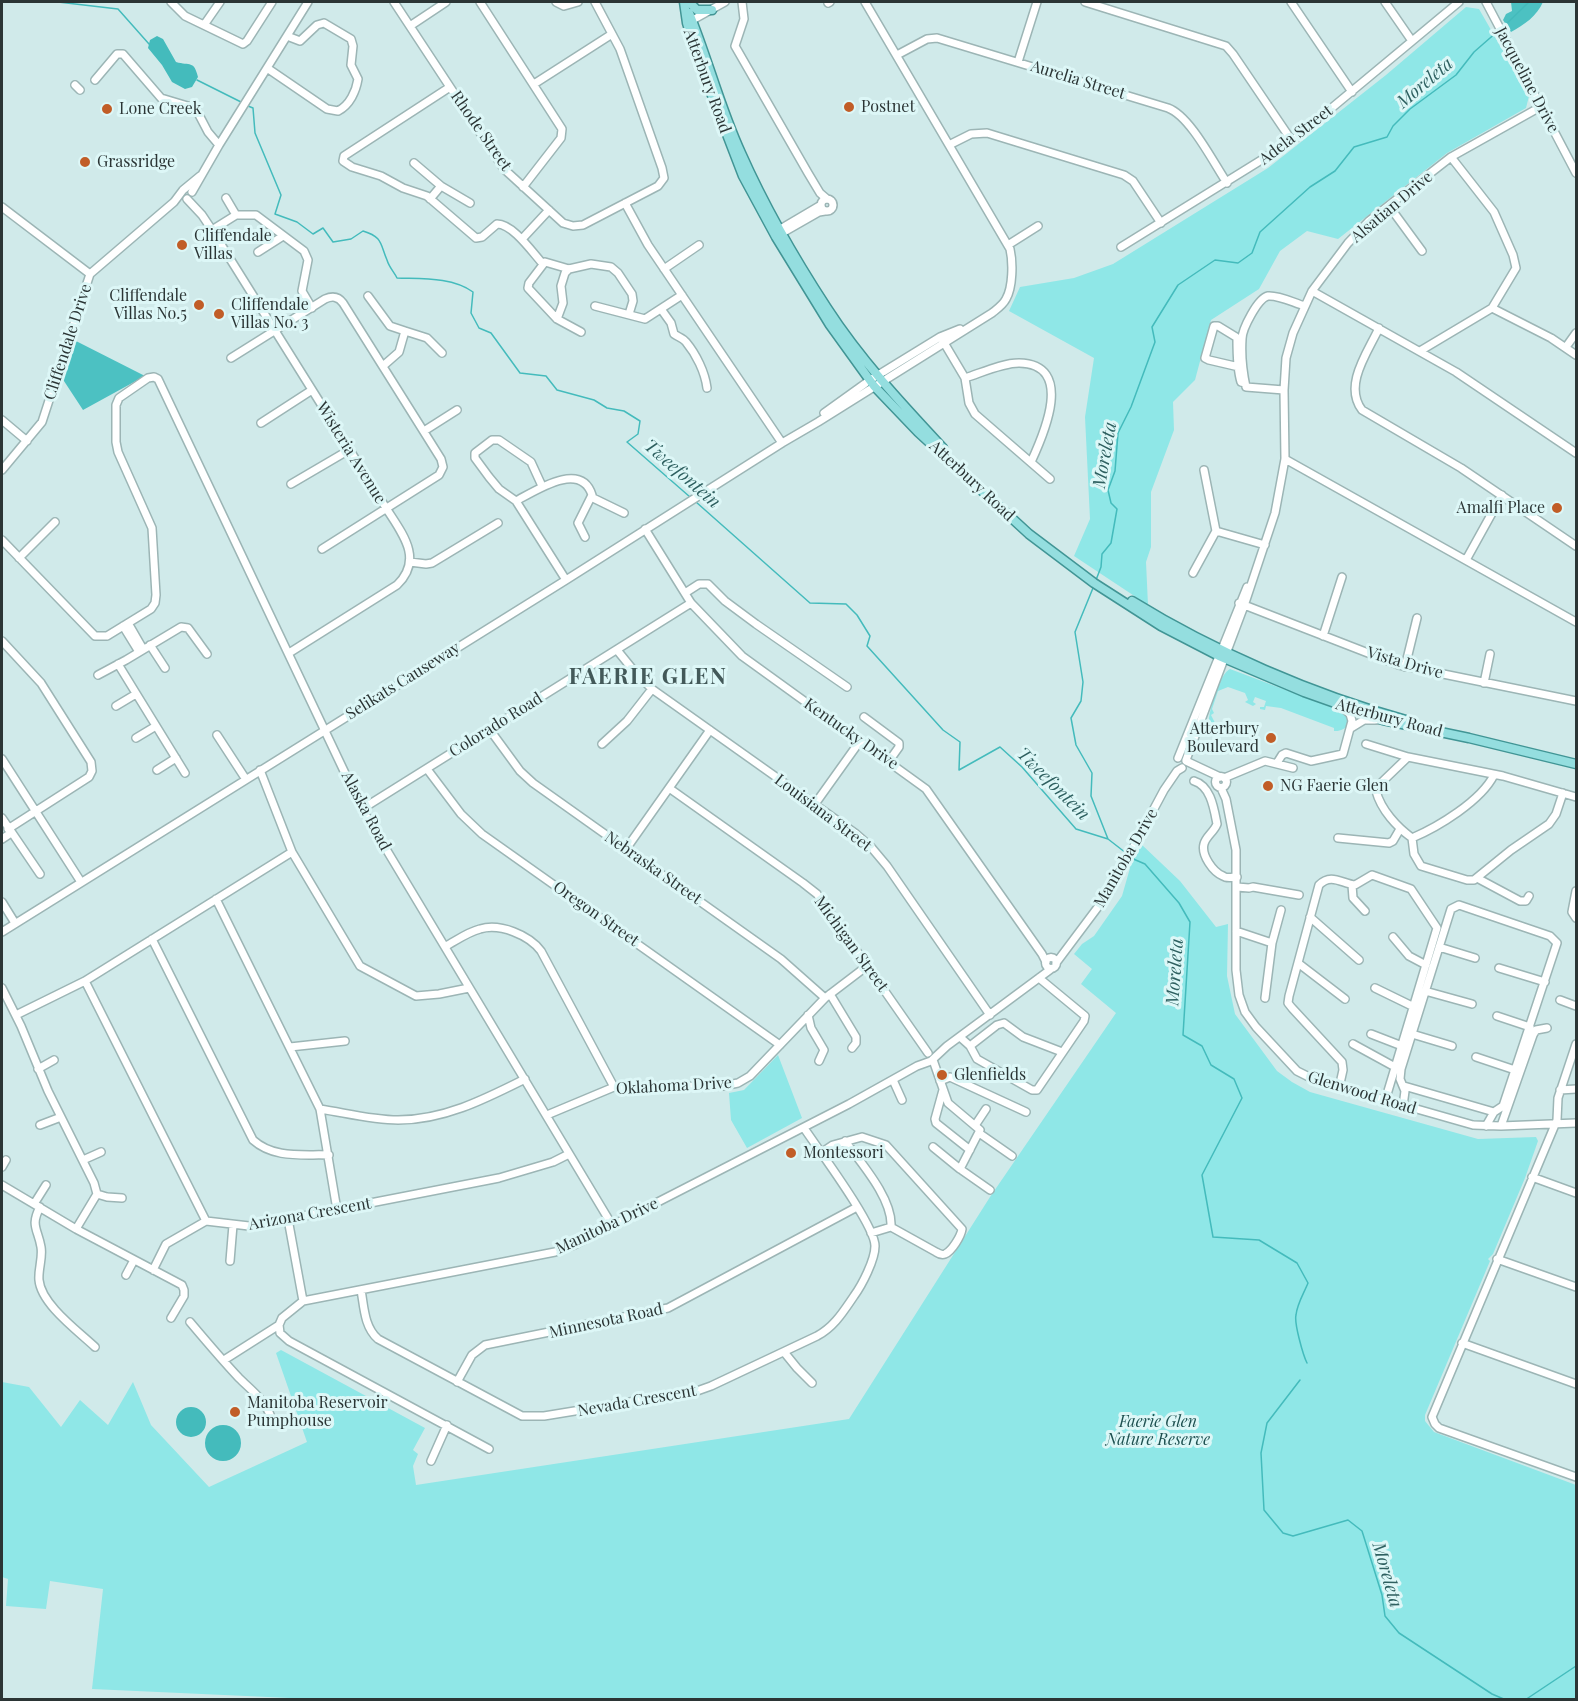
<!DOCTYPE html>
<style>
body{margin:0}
#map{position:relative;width:1578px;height:1701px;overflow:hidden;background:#d0eaea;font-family:"Playfair Display",serif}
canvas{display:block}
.frame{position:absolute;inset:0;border:3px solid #2b3535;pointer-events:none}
</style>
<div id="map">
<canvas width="1578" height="1701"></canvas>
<div class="frame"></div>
</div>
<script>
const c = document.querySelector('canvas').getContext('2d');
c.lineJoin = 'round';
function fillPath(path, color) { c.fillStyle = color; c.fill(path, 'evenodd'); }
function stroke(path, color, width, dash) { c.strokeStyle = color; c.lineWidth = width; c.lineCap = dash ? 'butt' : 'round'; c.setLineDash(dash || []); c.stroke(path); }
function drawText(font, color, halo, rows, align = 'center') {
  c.font = font + ' "Playfair Display",serif'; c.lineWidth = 6; c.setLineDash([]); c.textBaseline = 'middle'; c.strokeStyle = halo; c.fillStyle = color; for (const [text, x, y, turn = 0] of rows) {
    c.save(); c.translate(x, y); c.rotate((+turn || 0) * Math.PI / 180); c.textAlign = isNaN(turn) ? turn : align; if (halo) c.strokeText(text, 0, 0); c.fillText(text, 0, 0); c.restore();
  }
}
fillPath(new Path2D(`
 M1466 7 1479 9 1529 96 1526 108 1447 153 1338 239 1307 231 1280 251 1259 289 1211 320 1195 380 1173 402 1174 430 1151 492V547L1146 562 1148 605 1074 556 1090 519 1085 417 1094 358 1009 311 1020 287 1074 278 1113 264 1268 168 1386 75Z
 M1230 669 1344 712C1354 721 1346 732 1334 731V728L1281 708 1266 706 1265 710 1260 709V707H1264L1266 701 1255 697 1253 702 1256 704 1253 706 1245 702 1248 700 1245 693 1228 687 1218 691 1212 709 1214 713 1211 715 1215 723 1221 725 1220 728 1217 729 1209 723C1208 712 1220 673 1230 669Z
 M1140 843 1180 881 1216 927 1228 924 1227 976 1235 1014 1277 1071 1292 1082 1310 1092 1478 1139 1536 1137 1538 1141 1525 1178 1493 1254 1488 1259 1490 1261 1425 1415V1421L1434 1432 1576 1485V1699L334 1700 92 1689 103 1589 50 1581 46 1609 6 1606 8 1579 2 1577V1382L29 1387 61 1427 80 1400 108 1425 133 1382 151 1425 209 1487 307 1442 276 1353 281 1350 425 1428 413 1450 418 1454 413 1466 416 1485 849 1419 990 1197 1116 1013 1081 984 1092 969 1074 954 1082 944 1094 936 1122 896 1130 868 1129 865Z
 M778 1055 802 1118 747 1148 731 1120 729 1093 744 1090Z`), '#8fe7e7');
fillPath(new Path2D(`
 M1511 2H1543C1537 16 1524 25 1511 32L1503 20 1506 14 1512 11Z
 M74 340 145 376 83 410 62 378Z`), '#4cc1c2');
fillPath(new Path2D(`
 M157 36 163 39 176 62C190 66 194 60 198 77L192 87 185 89 172 82 162 65 148 48 150 40Z
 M176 1422a15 15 0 1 1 30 0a15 15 0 1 1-30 0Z
 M205 1443a18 18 0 1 1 36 0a18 18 0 1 1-36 0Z`), '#44bbbc');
stroke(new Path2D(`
 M58 2 118 9 149 44
 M1502 28 1529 2
 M197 80 241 102
 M248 106 253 108 255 133 281 195 275 214 297 222 313 234 323 228 333 242 351 239 363 231C383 237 380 244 387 260 389 267 394 272 397 278 422 279 452 277 473 292L471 313 479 328 491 333 520 373 546 376 557 390 594 400 607 408 624 411 640 421 638 434 627 442 690 497
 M696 502 810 603 846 604 857 615 870 636 867 646 943 730 960 742 959 770 1000 747 1022 767 1076 829 1108 839
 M1096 580 1101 567 1102 554 1111 543 1117 509 1111 503 1108 490 1115 471 1118 433 1131 407 1155 342 1152 327 1178 285 1215 260 1238 263 1252 253 1260 232 1310 187 1335 171 1354 147 1387 137 1393 126 1410 109 1456 75 1474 52 1498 31
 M1093 588 1075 632 1083 682 1081 701 1071 718 1076 745 1092 773 1091 796 1108 839 1126 853
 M1131 858 1145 864 1179 903 1190 922 1183 1035 1202 1046 1211 1065 1234 1079 1242 1098 1202 1175 1213 1237 1259 1240 1297 1263 1308 1283C1304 1293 1297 1304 1296 1315 1294 1323 1303 1355 1307 1363
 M1300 1380 1267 1423 1261 1453 1264 1510 1283 1533 1293 1536 1348 1520 1362 1531 1382 1595 1385 1616 1399 1633 1492 1694 1506 1700
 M1525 1700 1576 1666`), '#44bbbc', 1.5);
const minor = new Path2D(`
 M171 2 185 16 243 44 247 41 272 2
 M394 2 504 169 563 223 573 226 583 225 658 186 664 178 662 168 620 49 595 2
 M480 2 562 129 561 138 523 187
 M556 2 564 6 578 2
 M742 2 744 19 735 46 808 173 820 193 827 199
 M1085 2 1226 46 1233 54 1292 141
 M1291 2 1352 92
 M1385 2 1412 41
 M1486 2 1576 173
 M828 3 830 2
 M689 22 725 2
 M204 25 220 2
 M410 26 446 2
 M897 55 927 39 937 38 1168 108C1190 116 1213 162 1227 183
 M1018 62 1037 2
 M267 68 327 109 338 111C350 105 356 91 358 79L351 65 353 46 351 39 324 23 317 25 300 41 287 36
 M95 80 117 54H123L161 98 191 107 197 111 208 132 219 145
 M534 84 612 34
 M75 85 80 90
 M450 87 344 156 343 161 352 167 381 176 403 188 427 196 476 238 482 237 497 224C513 224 532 252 543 264
 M949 145 971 134 987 133 1124 175 1133 181 1161 223
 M414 163 441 186 430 199
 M441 186 470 203
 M192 192 219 145 308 2
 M226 198 236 215
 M187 199 202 215 212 230 386 508C402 533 424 559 397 585L289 653
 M821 205a6 6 0 1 1 12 0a6 6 0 1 1-12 0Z
 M625 203 648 245 782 443
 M1389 206 1422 251
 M2 207 90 274
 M212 230 236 215H256L304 251 308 260 302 291 312 308
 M777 231 821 205
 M777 236 819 212 825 211
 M522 239 549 210
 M1008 245 1038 226
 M1121 247 1292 141 1459 2
 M258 252 283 236
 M664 269 699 245
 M1312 291 1456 372 1576 453
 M368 296 390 326 405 331 399 352 383 366
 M595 306 645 319 682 295
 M1492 308 1551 338 1576 355
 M661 309 671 323 674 334C678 337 683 338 686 342 696 354 705 372 707 388
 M557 319 563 303 561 286 565 273 569 269
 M1379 328C1368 352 1343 385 1362 410L1461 468 1576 546
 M405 331 427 338 442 353
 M581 332 557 319 528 288 529 283 545 262 569 269 591 264 611 267 618 273 632 294 633 301 629 314
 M943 341 965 378 969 403 975 414 1050 479
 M1566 347 1576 333
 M1420 351 1492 308 1516 268 1513 255 1494 212 1451 157
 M231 358 325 299C332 296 338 296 343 303L441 459 443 467 439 475 322 549
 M1239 367 1209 360 1205 358 1214 326H1218L1236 337 1237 339C1237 352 1237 369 1241 382L1245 383
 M965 378C981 373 1002 363 1019 363 1075 364 1044 434 1031 462
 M1284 390 1246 387C1243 373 1241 354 1242 339 1242 329 1258 298 1268 296 1279 295 1294 303 1305 306
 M824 413 870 380 940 337 960 329
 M2 420 27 441
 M261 423 312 390
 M424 431 457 410
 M1285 459 1576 622
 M2 470 42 422 90 274 174 202 183 190 200 176
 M291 484 349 450
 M542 486 531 462 499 440H492L475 453V458L489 477 499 489 516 501 566 580
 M591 497 624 513
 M516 501C535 491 581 460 592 495L578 523 585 537
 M645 529 691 603 742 656 926 789 1042 954 1046 962
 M1216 531 1265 545
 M2 540 95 636H107L151 609 155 603 156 595 152 528 118 452 116 442V405L119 398 148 378 154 377 158 379 362 809 612 1225
 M19 558 55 522
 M1466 560 1502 495
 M410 562 426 564 432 563 498 523
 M1193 573 1216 531 1204 470
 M685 593 699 584H708L725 601 756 624 847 687
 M1239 603 1399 665 1576 701
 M128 623 143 649
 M123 626 139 652
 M1323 636 1342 577
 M2 641 41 683 91 762 92 771 89 777 8 829
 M150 645 165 668
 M617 650 634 671 652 689 855 833 871 847 887 866 990 1015
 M118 664 185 773
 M1405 667 1417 618
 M98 675 126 660 181 627 188 628 207 654
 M1484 683 1490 654
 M116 706 136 694
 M864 717 899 743V747L889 761
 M1351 728 1364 720H1378
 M490 730 520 771 533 783 781 959 825 998
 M217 735 245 778
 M136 738 156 726
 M602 744 627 721 652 689
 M1366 744 1408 757
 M1178 758 1247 587
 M2 759 81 882
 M1186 760 1244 606 1275 513 1285 459 1284 390 1286 358 1293 333 1312 291 1348 243 1369 221 1451 157 1542 106
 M1186 761 1220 777
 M1277 763 1282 755 1286 753 1311 761 1343 754 1352 721 1350 714 1343 708
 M427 769 461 814 482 834 780 1045
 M157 770 176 758
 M260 770 292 852 360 966 416 996 439 994 469 988
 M1215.5 782a5.5 5.5 0 1 1 11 0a5.5 5.5 0 1 1-11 0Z
 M1224 778 1265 761 1293 768
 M1194 781C1211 786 1214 809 1217 824 1214 832 1206 836 1204 844 1201 855 1213 872 1223 876 1227 879 1232 877 1237 877
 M1359 786H1378
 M669 788 803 883 817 894 928 1053
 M1221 788 1226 799 1236 850V970L1239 995 1245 1012 1256 1027 1297 1071 1315 1080 1473 1125 1501 1126 1576 1123
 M815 804 860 741
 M362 809 691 603
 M2 818 40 874
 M1338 838 1389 843 1393 841 1400 829
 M1412 838C1397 827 1381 810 1376 791L1382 782 1408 757 1503 776 1576 797
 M1412 838 1414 854 1421 866 1467 880H1474L1511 850 1549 824 1556 814 1563 793
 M1412 838C1438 827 1481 801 1494 775
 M2 839 11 833
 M626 849 710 730
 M1477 878 1520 901H1526L1529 896
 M1352 885 1353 898 1365 911
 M1237 887 1249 888 1253 887 1299 895
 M1576 891 1572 912 1576 918
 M216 899 320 1109 337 1210
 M2 902 15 923
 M1310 917 1359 960
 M1236 931 1272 943
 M2 932 566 580 782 443 818 422 992 313C997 309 1003 305 1006 299 1013 287 1013 262 1010 249L865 2
 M1393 937 1409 956 1426 965
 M152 939 253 1140C274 1159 303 1154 329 1155
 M446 946C457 940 468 932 480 929 500 923 529 935 541 951L614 1087
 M1439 947 1475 958
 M1045.5 963a5.5 5.5 0 1 1 11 0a5.5 5.5 0 1 1-11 0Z
 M1056 963 1110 891 1164 790 1177 771 1182 768
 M1298 963 1345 999
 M1499 968 1545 982
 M85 981 206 1221 249 1226 288 1219 499 1178 553 1162 569 1154
 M2 988 21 1026 48 1091 94 1183 97 1194 76 1229
 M1375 988 1414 1007
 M1425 991 1472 1004
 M830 994 856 1037V1043L852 1048
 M1265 998 1272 943 1281 910
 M1560 1000 1576 1006
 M16 1015 85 981 292 852
 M808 1015 811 1028 824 1050 819 1061
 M1497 1016 1530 1027
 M1371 1034 1402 1046
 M1412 1034 1452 1046
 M960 1037 970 1046 997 1025 1004 1023 1023 1037 1062 1052
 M1353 1044 1395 1067
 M1576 1044 1558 1098 1557 1120 1432 1417 1435 1424 1439 1428 1576 1477
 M970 1046 977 1059 1032 1090H1037L1084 1021 1085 1016 1039 978
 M290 1047 345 1041
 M1476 1057 1515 1070
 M933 1060 948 1103 980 1130 960 1169 990 1190
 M38 1069 54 1060
 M893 1080 902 1100
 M940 1081 950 1077 1026 1112
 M1404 1086 1494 1112
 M1339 1088 1343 1070 1342 1062 1292 1008 1288 1003 1289 996 1319 885C1331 873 1341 883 1355 885L1372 875 1411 889 1437 928 1385 1101
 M943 1090 935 1119 936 1123 970 1150
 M1560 1090 1576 1089
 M1403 1106 1405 1091 1400 1079 1401 1069 1451 909 1459 905 1550 936 1557 943 1503 1106 1494 1112 1486 1126
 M320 1109C346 1113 372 1120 398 1120 444 1120 485 1099 525 1079
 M547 1115 614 1087 723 1086 738 1083 750 1076 825 998 867 966
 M976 1124 986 1109
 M40 1125 61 1117
 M1501 1126 1533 1035 1536 1030 1547 1028
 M979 1133 1012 1156
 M845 1141C861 1163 893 1199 891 1227
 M933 1147 960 1169
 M821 1153 833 1145 862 1137 886 1145 962 1229C961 1236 952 1251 945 1254 942 1255 939 1254 936 1252L891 1227 871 1233
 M83 1160 101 1152
 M2 1167 6 1160
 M1532 1177 1576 1193
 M2 1185 76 1229 182 1285 184 1290V1296L171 1318
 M97 1194 107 1197 122 1198
 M34 1204 46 1185
 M40 1207C30 1226 38 1229 41 1247 43 1258 38 1269 39 1280 41 1304 78 1331 95 1347
 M288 1219 303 1301
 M1497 1259 1576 1287
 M230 1261 233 1225
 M153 1270 166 1244 206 1221
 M126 1275 134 1260
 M361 1290C364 1306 364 1327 378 1339L522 1416H544L697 1391 711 1386 817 1336C834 1327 843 1312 854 1296 862 1285 875 1260 875 1246 875 1225 818 1149 804 1128
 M190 1322C206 1341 222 1360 239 1378 252 1391 264 1399 271 1417
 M279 1325 280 1333 289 1341 489 1449
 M1462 1343 1576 1384
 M784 1352 797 1368 812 1383
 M224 1360 279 1325 282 1318 303 1301 555 1252 574 1245 849 1104 917 1066 931 1061 947 1046 1051 969
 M457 1382 472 1355 485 1345 668 1308 857 1207
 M431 1461 447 1425`);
const major = new Path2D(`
 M684 2 687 23 698 59 743 176 776 237 830 325 874 386 918 432 1029 534 1094 583 1161 626 1219 656 1304 692 1383 720 1469 738 1576 764
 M689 2 697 10H712
 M689 13C708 59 720 108 741 153 765 207 795 259 827 308 860 359 902 404 943 448
 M1132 601C1213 651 1314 695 1406 720`);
stroke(minor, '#9cb5b5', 10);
stroke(major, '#419595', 11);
stroke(minor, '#fff', 7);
stroke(major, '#94dedf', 8);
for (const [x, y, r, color] of [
 [849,107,6,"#c15d27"],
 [107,109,6,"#c15d27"],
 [85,162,6,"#c15d27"],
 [182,245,6,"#c15d27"],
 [199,305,6,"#c15d27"],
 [219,314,6,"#c15d27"],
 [1557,508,6,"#c15d27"],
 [1271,738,6,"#c15d27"],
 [1268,786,6,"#c15d27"],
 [942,1075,6,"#c15d27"],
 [791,1153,6,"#c15d27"],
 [235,1412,6,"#c15d27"]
]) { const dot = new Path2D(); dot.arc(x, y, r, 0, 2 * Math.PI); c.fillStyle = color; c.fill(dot); stroke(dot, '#ddf7f7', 2); }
drawText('16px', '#2b3535', '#ddf7f7', [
 ["Aurelia Street",1078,80,17],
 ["Jacqueline Drive",1527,80,62],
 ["Atterbury Road",707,81,70],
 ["Rhode Street",481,131,55],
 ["Adela Street",1296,135,-37],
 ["Alsatian Drive",1392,207,-40],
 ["Cliffendale Drive",68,342,-72],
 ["Wisteria Avenue",351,453,58],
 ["Atterbury Road",972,481,43],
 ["Vista Drive",1405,663,16],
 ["Selikats Causeway",403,681,-32],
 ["Atterbury Road",1389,718,15],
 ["Colorado Road",496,725,-32],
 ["Kentucky Drive",851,734,35],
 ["Alaska Road",366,811,62],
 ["Louisiana Street",823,813,37],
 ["Manitoba Drive",1126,858,-60],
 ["Nebraska Street",653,868,35],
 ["Oregon Street",596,914,35],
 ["Michigan Street",851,944,54],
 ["Oklahoma Drive",674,1086,-3],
 ["Glenwood Road",1362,1093,17],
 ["Arizona Crescent",310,1214,-10],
 ["Manitoba Drive",607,1226,-25],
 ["Minnesota Road",606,1321,-12],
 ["Nevada Crescent",637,1401,-10]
]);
drawText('16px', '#2b3535', '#ddf7f7', [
 ["Postnet",861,107],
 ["Lone Creek",119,109],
 ["Grassridge",97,162],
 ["Cliffendale",194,236],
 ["Villas",194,254],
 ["Cliffendale",187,296,"right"],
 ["Villas No.5",187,314,"right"],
 ["Cliffendale",231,305],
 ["Villas No. 3",231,323],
 ["Amalfi Place",1545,508,"right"],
 ["Atterbury",1259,729,"right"],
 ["Boulevard",1259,747,"right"],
 ["NG Faerie Glen",1280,786],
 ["Glenfields",954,1075],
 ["Montessori",803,1153],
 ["Manitoba Reservoir",247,1403],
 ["Pumphouse",247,1421]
], 'left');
drawText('italic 16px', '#1d5050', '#ddf7f7', [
 ["Faerie Glen",1158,1422],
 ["Nature Reserve",1158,1440]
]);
drawText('italic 18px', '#2e6060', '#ddf7f7', [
 ["Moreleta",1425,83,-40],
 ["Moreleta",1105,455,-80],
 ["Tweefontein",682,474,41],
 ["Tweefontein",1053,784,45],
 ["Moreleta",1175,972,-86],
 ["Moreleta",1387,1575,74]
]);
c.letterSpacing = '1.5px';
drawText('bold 22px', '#435959', '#ddf7f7', [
 ["FAERIE GLEN",648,677]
]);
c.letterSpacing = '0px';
</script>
